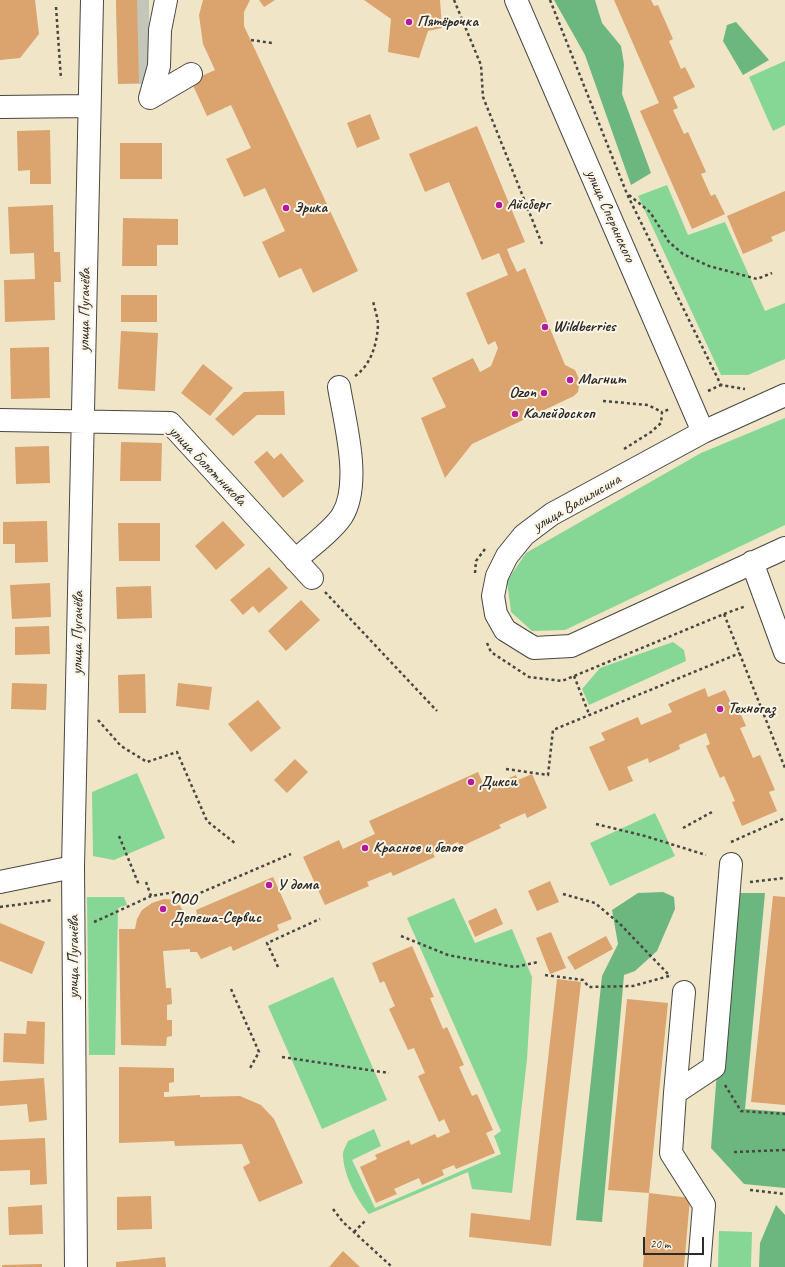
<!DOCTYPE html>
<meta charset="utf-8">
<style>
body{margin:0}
#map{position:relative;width:785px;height:1267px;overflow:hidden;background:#f0e5c7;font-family:Caveat,sans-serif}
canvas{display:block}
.scale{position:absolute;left:643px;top:1237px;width:61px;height:18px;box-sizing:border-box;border:2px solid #2b2b2b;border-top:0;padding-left:5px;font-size:12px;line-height:14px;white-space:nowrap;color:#2b2b2b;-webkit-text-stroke:3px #fcf5e5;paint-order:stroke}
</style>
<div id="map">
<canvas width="785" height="1267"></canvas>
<div class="scale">20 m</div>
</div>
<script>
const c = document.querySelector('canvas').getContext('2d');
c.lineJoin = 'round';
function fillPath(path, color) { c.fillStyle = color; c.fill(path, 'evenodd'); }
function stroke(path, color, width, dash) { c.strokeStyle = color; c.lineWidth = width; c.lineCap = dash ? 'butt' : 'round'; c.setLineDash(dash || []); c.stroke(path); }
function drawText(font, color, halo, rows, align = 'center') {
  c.font = font + ' Caveat,sans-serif'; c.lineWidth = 4; c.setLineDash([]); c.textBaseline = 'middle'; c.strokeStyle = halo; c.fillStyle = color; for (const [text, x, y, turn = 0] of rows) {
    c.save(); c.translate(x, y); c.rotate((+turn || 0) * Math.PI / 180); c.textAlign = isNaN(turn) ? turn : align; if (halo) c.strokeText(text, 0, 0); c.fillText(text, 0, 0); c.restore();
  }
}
fillPath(new Path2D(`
 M116 0H149V84H118Z`), '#c4c6b9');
fillPath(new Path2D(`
 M785 61V125L773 131 749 77Z
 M667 185 688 235 725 222 765 311 785 303V359L748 375H721L638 196Z
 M785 418V525L565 630 532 631 511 612 507 581 526 553 701 453Z
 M673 642 684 650 686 661 589 705 582 689 600 668Z
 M137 773 165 838 114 860 93 856 92 792Z
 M655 813 675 856 610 886 590 843Z
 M87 897H124L127 905 120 907 118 909 115 1055H89Z
 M454 898 475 943 512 929 532 977 527 1059 512 1193 472 1189 468 1172 369 1214C357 1200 344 1176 343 1156 342 1152 346 1146 348 1141L374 1129 381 1146 352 1160 375 1208 501 1154 494 1136 501 1131 407 918Z
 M333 977 387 1100 322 1129 268 1006Z
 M719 1231 752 1232 751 1267H718Z`), '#86d696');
fillPath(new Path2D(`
 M554 0H595L602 23 621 46 624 64 622 94 651 173 631 185 585 55Z
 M736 22 769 60 743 75 723 41 727 25Z
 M663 892 674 897 675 909 657 951 635 971 624 975 602 1222 576 1220 602 976 618 944 612 910 638 893Z
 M731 893H765L745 1109 785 1112V1188L744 1184 711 1148Z
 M776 1205 785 1215V1267H759L760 1243Z`), '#6cb77f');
fillPath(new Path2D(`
 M0 0H35L39 34 20 58 0 60Z
 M116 0H137L139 83 118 84Z
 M203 0H250L244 12V26L358 271 313 293 301 268 279 278 262 242 285 231 265 188 244 197 226 159 251 148 231 105 207 116 191 81 215 70 203 44 199 15Z
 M259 0H275L264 7Z
 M364 0H440L442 28 428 31 419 58 388 52 391 19Z
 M614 0H651L654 6 658 5 673 39 669 41 681 69 685 67 695 87 673 97 678 108 673 110 684 134 688 132 702 163 706 172 701 174 711 196 715 194 725 214 692 229 640 111 659 103Z
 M370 114 380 139 357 148 347 123Z
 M477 126 525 242 507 249 510 257 517 272 525 268 565 365 575 370 580 381 578 392 574 396 472 444 445 478 421 418 446 407 432 378 473 358 480 372 491 366 498 348 495 341 488 345 466 293 508 275 499 253 482 260 449 182 425 192 409 154Z
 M50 130 51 184H30V170L18 171 17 131Z
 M120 143H162V179H120Z
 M785 191V231L771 237 773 241 743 254 727 216Z
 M53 205 54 252H60L61 282H54L55 320 5 322 4 280 35 279 34 253 10 254 8 207Z
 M123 218 178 219V245H157V266H122Z
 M121 295H157V322H121Z
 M121 331 158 333 155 391 118 389Z
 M49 347 50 398 11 399 10 348Z
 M203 364 233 388 210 416 181 393Z
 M284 391 285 415H257L233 436 215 419 244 392Z
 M121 442 162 443 161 481H120Z
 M49 446 50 483 16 484 15 447Z
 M267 451 274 459 281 453 304 481 283 498 254 462Z
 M47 521 48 562 15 563V544H3V522Z
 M223 521 245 545 216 570 195 546Z
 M118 523H160V561H119Z
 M269 567 288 588 259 613 253 606 243 615 230 600Z
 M50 583 51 617 12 619 10 585Z
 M151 586 152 618 117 619 116 587Z
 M301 600 320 620 286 651 268 631Z
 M49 626 50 654 15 655V627Z
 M145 674 146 713H119L118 675Z
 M12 683 47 684 46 710 11 709Z
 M178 683 212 687 209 710 176 706Z
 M705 688 708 697 725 690 734 709 738 708 746 726 740 728 753 758 760 755 775 790 769 792 777 811 742 826 732 802 735 801 724 776 720 778 706 746 710 744 706 733 679 745 680 749 649 763 648 758 627 767 633 781 609 791 589 747 605 740 601 733 638 717 641 725 672 712 668 704Z
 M258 700 281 728 251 752 228 724Z
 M295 759 308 772 287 793 274 780Z
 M478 772 485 788 516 775 518 780 532 774 547 808 527 818 525 813 499 825 501 828 460 847 458 842 433 853 435 857 393 876 391 872 367 882 369 886 325 905 303 857 339 840 343 849 375 834 369 821Z
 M273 877 292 919 277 925 279 930 233 951 231 946 201 959 197 952H190V949L163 951 166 988H171L172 1004 167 1005V1020H172V1036L167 1037 166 1046 121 1045 119 929H135L137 919 142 910 152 903 164 899 176 900 188 918 197 914 196 910Z
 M550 881 559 902 537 911 528 891Z
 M773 896 785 897V1105L751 1102Z
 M496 908 503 924 475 937 468 921Z
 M0 923 45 942 32 974 0 961Z
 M551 932 566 968 550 974 536 938Z
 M606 936 613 949 575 970 567 957Z
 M412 946 434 997 430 998 443 1029 447 1027 464 1065 459 1067 472 1096 477 1094 493 1130 486 1133 495 1153 456 1169 454 1165 442 1170 444 1175 422 1185 419 1178 394 1189 397 1194 376 1203 360 1167 377 1159 375 1155 409 1140 411 1145 435 1134 437 1138 450 1132 444 1119 439 1122 418 1076 425 1073 414 1048 408 1050 389 1009 395 1006 384 981 380 983 372 963Z
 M557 979 581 982 551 1246 469 1237 471 1213 530 1220Z
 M627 999 668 1003 649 1193 608 1190Z
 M27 1021 45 1022 44 1064 3 1062 4 1033 26 1034Z
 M119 1067 174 1068V1082L169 1083V1092H164V1097L200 1095V1097L240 1096 261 1105 274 1119 303 1183 259 1202 243 1167 250 1163 242 1144 175 1146 174 1141 119 1143Z
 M44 1078 47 1120 29 1122 27 1104 0 1106V1081Z
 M45 1138 47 1184 30 1185V1170L0 1171V1140Z
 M649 1193 690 1198 684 1267H643Z
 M151 1196 152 1229 117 1230V1197Z
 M42 1205 43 1234 9 1235 8 1207Z
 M343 1251 360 1267H329Z
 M165 1257 166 1267H116V1262Z
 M42 1264V1267H2V1265Z`), '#dba36e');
const minor = new Path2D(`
 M166 0 160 30 159 66 150 98 191 74
 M516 0 703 432
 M0 107 89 106
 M785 395 703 432 552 514 524 535 507 556 497 576 493 596 496 614 505 630 534 648 571 646 785 548
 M0 420 170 423 312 578
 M295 560C309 548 333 530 342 516 362 484 345 423 339 387
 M752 562 785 652
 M0 882 73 867
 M675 1093 684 992
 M76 1267 73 867 92 0
 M699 1267 704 1205 671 1153 675 1093 714 1067 731 864`);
stroke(minor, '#494742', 24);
stroke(new Path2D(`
 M454 0 481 65 483 97 542 244
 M550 0 627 194 721 385 745 389
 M56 7 61 79
 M251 40 272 43
 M629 195 650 212 669 242 683 254 709 266 757 279 772 273
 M355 376C371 365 377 344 378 325 378 317 374 308 373 300
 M708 391 721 385
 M603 401 648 405 662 412
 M624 449 651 432 661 423 662 412 670 409
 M475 573 476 561 485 549
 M325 592 437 711
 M724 614 746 606
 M487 643 491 652 529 677 562 681 724 614 785 768
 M574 676 589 714
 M98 720 121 746 147 762 177 752 207 821 236 844
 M506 769 548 775 553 730 740 653
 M596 824 645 836 706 855
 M683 828 712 812
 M119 836 139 885
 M731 842 785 818
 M146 882 151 896 176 892 193 896 291 854
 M750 882 785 878
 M563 894 595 903 620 924 670 976
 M0 907 53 900
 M94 922 151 896
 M401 936 448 955 469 959 515 967 538 962
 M278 967 267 943 320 919
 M545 975 583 980 589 987 633 986 669 976
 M231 989 259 1052 249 1070
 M282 1057 389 1073
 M725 1085 741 1111 785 1114
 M734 1152 785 1150
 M750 1190 785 1194
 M333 1209 343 1222 392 1267
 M354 1232 366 1220`), '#494742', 2.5, [3, 3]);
stroke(minor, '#fff', 22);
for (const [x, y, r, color] of [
 [409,22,4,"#b5179e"],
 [499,205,4,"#b5179e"],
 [286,208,4,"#b5179e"],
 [545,327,4,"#b5179e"],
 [570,380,4,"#b5179e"],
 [544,393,4,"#b5179e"],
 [515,414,4,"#b5179e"],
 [720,709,4,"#b5179e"],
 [471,782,4,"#b5179e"],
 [365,848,4,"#b5179e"],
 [269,885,4,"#b5179e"],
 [163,909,4,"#b5179e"]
]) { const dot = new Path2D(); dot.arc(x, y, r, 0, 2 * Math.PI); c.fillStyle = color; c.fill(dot); stroke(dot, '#fcf5e5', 1.5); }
drawText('bold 16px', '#2b2b2b', '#fcf5e5', [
 ["Пятёрочка",417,22],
 ["Айсберг",507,205],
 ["Эрика",294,208],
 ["Wildberries",553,327],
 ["Магнит",578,380],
 ["Ozon",536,393,"right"],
 ["Калейдоскоп",523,414],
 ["Техногаз",728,709],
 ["Дикси",479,782],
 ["Красное и белое",373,848],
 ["У дома",277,885],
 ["ООО",171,900],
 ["Депеша-Сервис",171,918]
], 'left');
drawText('16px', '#2b2b2b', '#fcf5e5', [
 ["улица Сперанского",610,216,66],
 ["улица Пугачёва",85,310,-89],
 ["улица Болотникова",207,466,46],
 ["улица Василисина",577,503,-30],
 ["улица Пугачёва",78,633,-89],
 ["улица Пугачёва",74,957,-90]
]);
</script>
